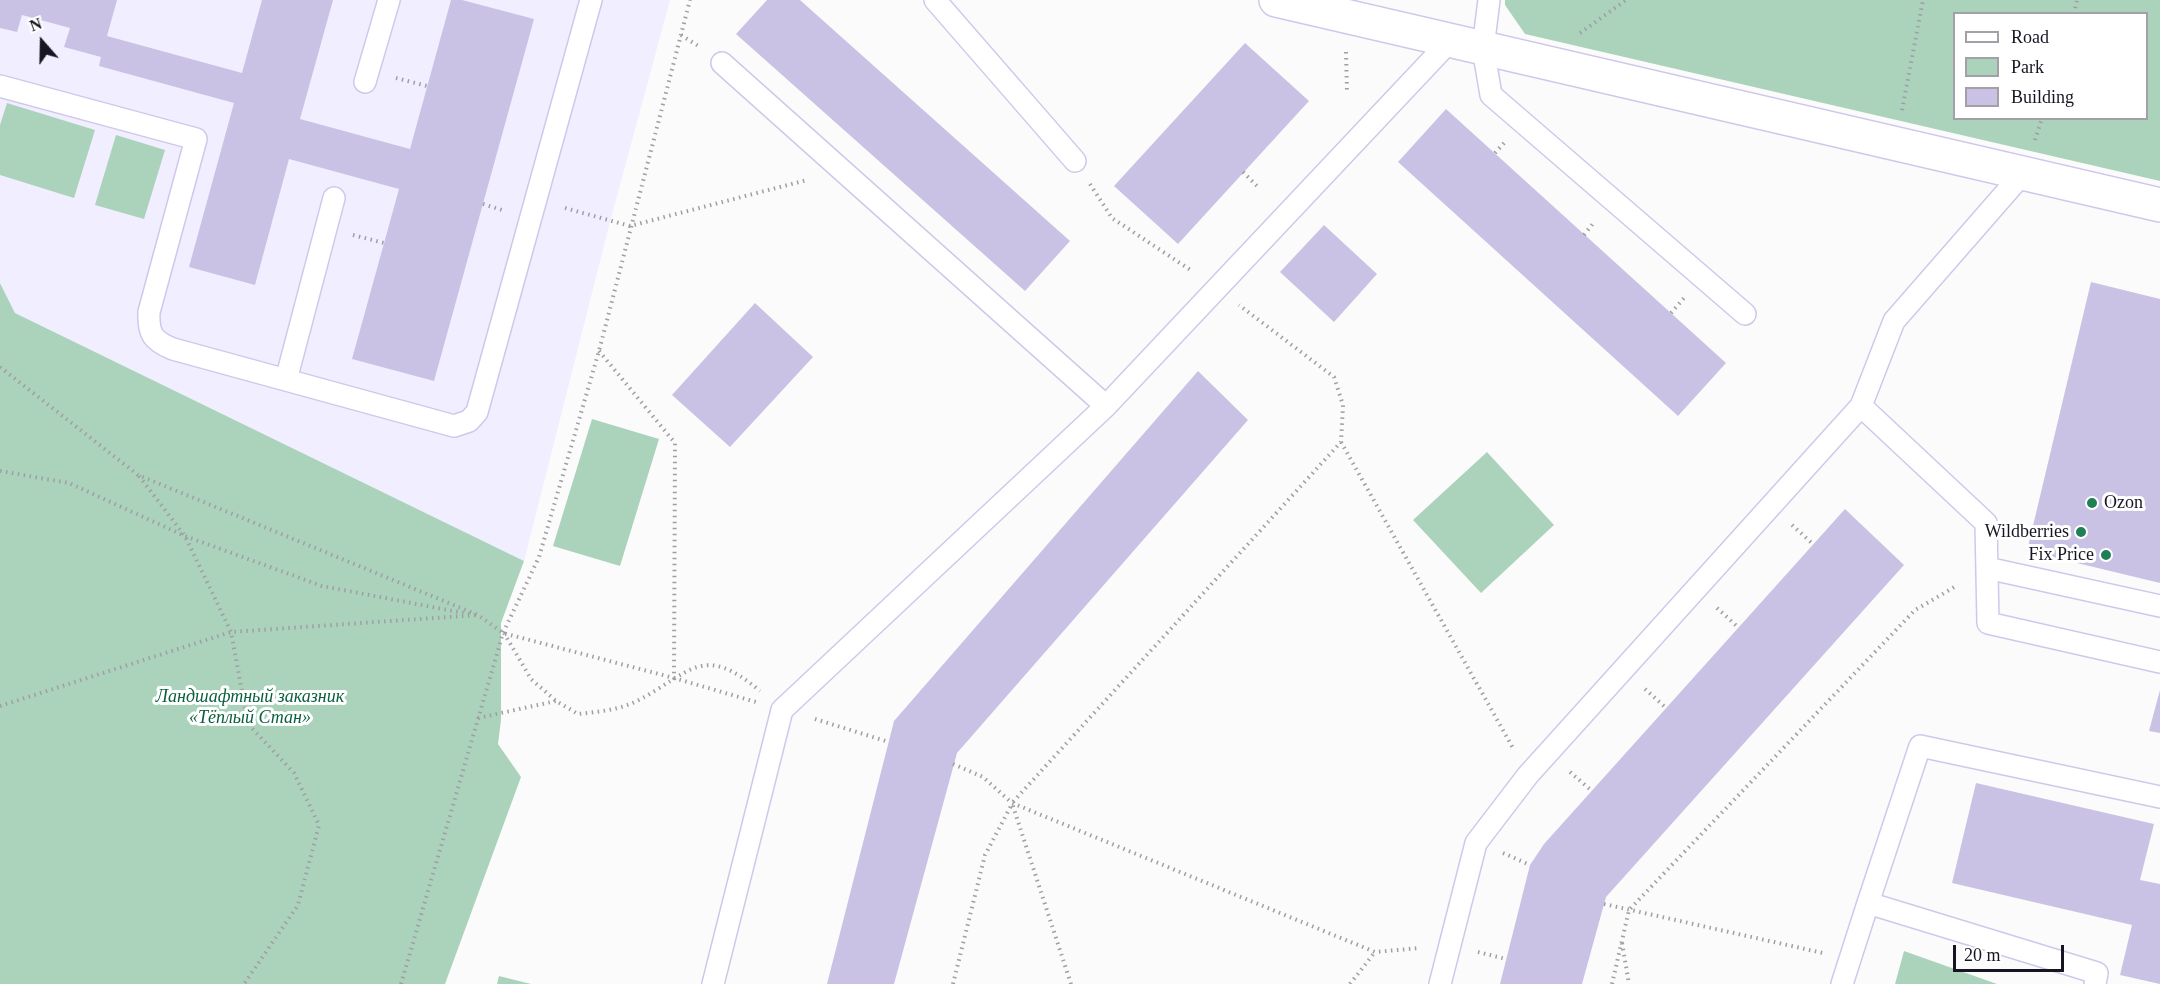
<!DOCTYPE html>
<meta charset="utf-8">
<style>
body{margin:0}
#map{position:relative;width:2160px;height:984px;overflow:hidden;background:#fbfbfb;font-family:"Times New Roman",serif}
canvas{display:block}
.legend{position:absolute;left:1953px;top:12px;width:195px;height:108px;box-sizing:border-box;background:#fff;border:2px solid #a3a1a7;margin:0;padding:8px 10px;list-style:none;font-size:18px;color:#181522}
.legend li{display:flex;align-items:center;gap:12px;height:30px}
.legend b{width:30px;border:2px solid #a3a1a7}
.north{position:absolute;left:12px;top:12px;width:60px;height:60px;-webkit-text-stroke:4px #fff;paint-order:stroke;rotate:340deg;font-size:16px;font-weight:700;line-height:24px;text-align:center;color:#181522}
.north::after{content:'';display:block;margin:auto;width:21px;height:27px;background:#181522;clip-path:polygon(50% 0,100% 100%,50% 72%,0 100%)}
.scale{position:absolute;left:1953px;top:945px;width:111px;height:27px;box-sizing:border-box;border:3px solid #181522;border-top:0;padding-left:8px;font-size:18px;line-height:21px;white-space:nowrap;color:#181522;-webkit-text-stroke:4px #fff;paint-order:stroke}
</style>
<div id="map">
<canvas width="2160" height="984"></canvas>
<ul class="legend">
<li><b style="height:8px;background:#fff"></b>Road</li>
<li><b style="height:16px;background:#abd3bc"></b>Park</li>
<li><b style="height:16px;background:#cac2e4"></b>Building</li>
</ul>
<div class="north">N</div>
<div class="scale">20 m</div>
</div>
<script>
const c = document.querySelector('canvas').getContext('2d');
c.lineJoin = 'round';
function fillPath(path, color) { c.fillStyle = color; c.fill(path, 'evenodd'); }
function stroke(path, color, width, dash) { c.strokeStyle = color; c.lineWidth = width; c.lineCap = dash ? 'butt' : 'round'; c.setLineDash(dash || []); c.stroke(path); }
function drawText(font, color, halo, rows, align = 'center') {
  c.font = font + ' "Times New Roman",serif'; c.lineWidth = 6; c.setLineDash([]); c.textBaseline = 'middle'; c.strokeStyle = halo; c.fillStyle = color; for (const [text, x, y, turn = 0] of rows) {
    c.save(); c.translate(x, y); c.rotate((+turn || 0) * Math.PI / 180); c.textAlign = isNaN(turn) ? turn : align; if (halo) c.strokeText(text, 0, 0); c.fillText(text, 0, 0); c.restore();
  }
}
fillPath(new Path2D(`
 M0 0H670L610 222 524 561 15 313 0 283Z`), '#f1eeff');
fillPath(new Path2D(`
 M1505 0H2160V181L1525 34 1505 5ZM1954 14H2146V118H1954Z
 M7 103 95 130 74 198 0 175V125Z
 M116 135 165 150 144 219 95 205Z
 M0 283 15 313 524 561 501 623V720L498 744 521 777 445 984H0Z
 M592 419 659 439 620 566 553 546Z
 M1487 452 1554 525 1481 593 1413 520Z
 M1904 951 1997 984H1895Z
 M499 976 531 984H497Z`), '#abd3bc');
fillPath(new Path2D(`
 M0 0H117L107 36 242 73 262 0H333L300 119 410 149 451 0H462L534 19 434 381 352 359 399 189 289 159 255 285 189 267 234 103 99 66 101 57 64 47 70 28 22 15 17 32 0 28Z
 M767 0H800L1070 241 1025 291 736 34Z
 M1245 43 1309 101 1178 244 1114 186Z
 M1446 109 1726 363 1678 416 1398 162Z
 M1324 225 1377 274 1334 322 1280 272Z
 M2091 282 2160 299V583L2027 551Z
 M755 303 813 357 730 447 672 395Z
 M1198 371 1248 420 957 753 894 984H827L894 721Z
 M1845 509 1904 565 1606 897 1582 984H1500L1530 865 1544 844Z
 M2160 690V733L2149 731Z
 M1976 783 2154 824 2140 880 2160 884V984L2120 975 2132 925 1952 883Z`), '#cac2e4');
const lane = new Path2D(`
 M935 0 1075 161
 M1489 0 1483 48 1491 95 1745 314
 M722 63 1106 406
 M365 82 389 0
 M0 86 196 139 149 312C148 334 153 341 173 349L454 426 469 421 477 412 591 0
 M286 380 334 198
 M1861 406 1986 523 1988 623 2160 662
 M1987 568 2160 606
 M713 984 782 710 1106 406 1450 41
 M1440 984 1476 843 1528 775 1861 406 1894 321 2024 172
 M1842 984 1868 903
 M2095 984 2097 973 1868 903 1920 746 2160 797`);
const street = new Path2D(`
 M1276 0 2160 205`);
stroke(lane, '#d0c8ea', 24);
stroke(street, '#d0c8ea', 36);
stroke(new Path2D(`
 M2074 14 2077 0
 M1580 33 1626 0
 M681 35 700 47
 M1346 52 1347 92
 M396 78 427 86
 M1902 110 1923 0
 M2035 140 2042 118
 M1495 153 1504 143
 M1243 172 1258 187
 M1090 184 1112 218 1192 271
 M483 204 502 210
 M565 208 630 226 807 180
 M353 235 384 243
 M1584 235 1595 221
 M1671 313 1684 298
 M599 351 675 443 674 678 756 702
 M0 367 138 475 478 615 503 633 674 678
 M1341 442 1513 748
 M0 471 69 483 185 536 322 586 469 614
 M139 476 185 536 231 632 248 724 294 773 319 825 298 905 244 984
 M1792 525 1814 545
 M1717 608 1739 628
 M504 633 531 679 556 701 578 714C597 712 619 710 637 701 691 673 702 642 760 691
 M1645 689 1666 708
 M0 706 231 632 478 615
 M478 718 556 701
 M815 719 889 742
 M953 764 983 777 1012 803 1375 952 1420 948
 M1570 772 1592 791
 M1503 853 1530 865
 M1604 904 1823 953
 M1622 943 1629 984
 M1478 952 1506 959
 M401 984 503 633 539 557 599 351 690 0
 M953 984 985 855 1012 804
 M1071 984 1012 803 1341 442 1343 405 1334 377 1239 305
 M1350 984 1375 952
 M1612 984 1629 910 1915 610 1958 585`), '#a09ea4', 4, [1.5, 4.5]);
stroke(lane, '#fff', 21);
stroke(street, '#fff', 33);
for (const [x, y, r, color] of [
 [2092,503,6,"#217f55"],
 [2081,532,6,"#217f55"],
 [2106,555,6,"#217f55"]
]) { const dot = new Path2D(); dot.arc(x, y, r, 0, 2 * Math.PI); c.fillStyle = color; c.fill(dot); stroke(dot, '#fff', 2); }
drawText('18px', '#181522', '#fff', [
 ["Ozon",2104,503,"left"],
 ["Wildberries",2069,532],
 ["Fix Price",2094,555]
], 'right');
drawText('italic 18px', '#0a5f3d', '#fff', [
 ["Ландшафтный заказник",250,697],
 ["«Тёплый Стан»",250,718]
]);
</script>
